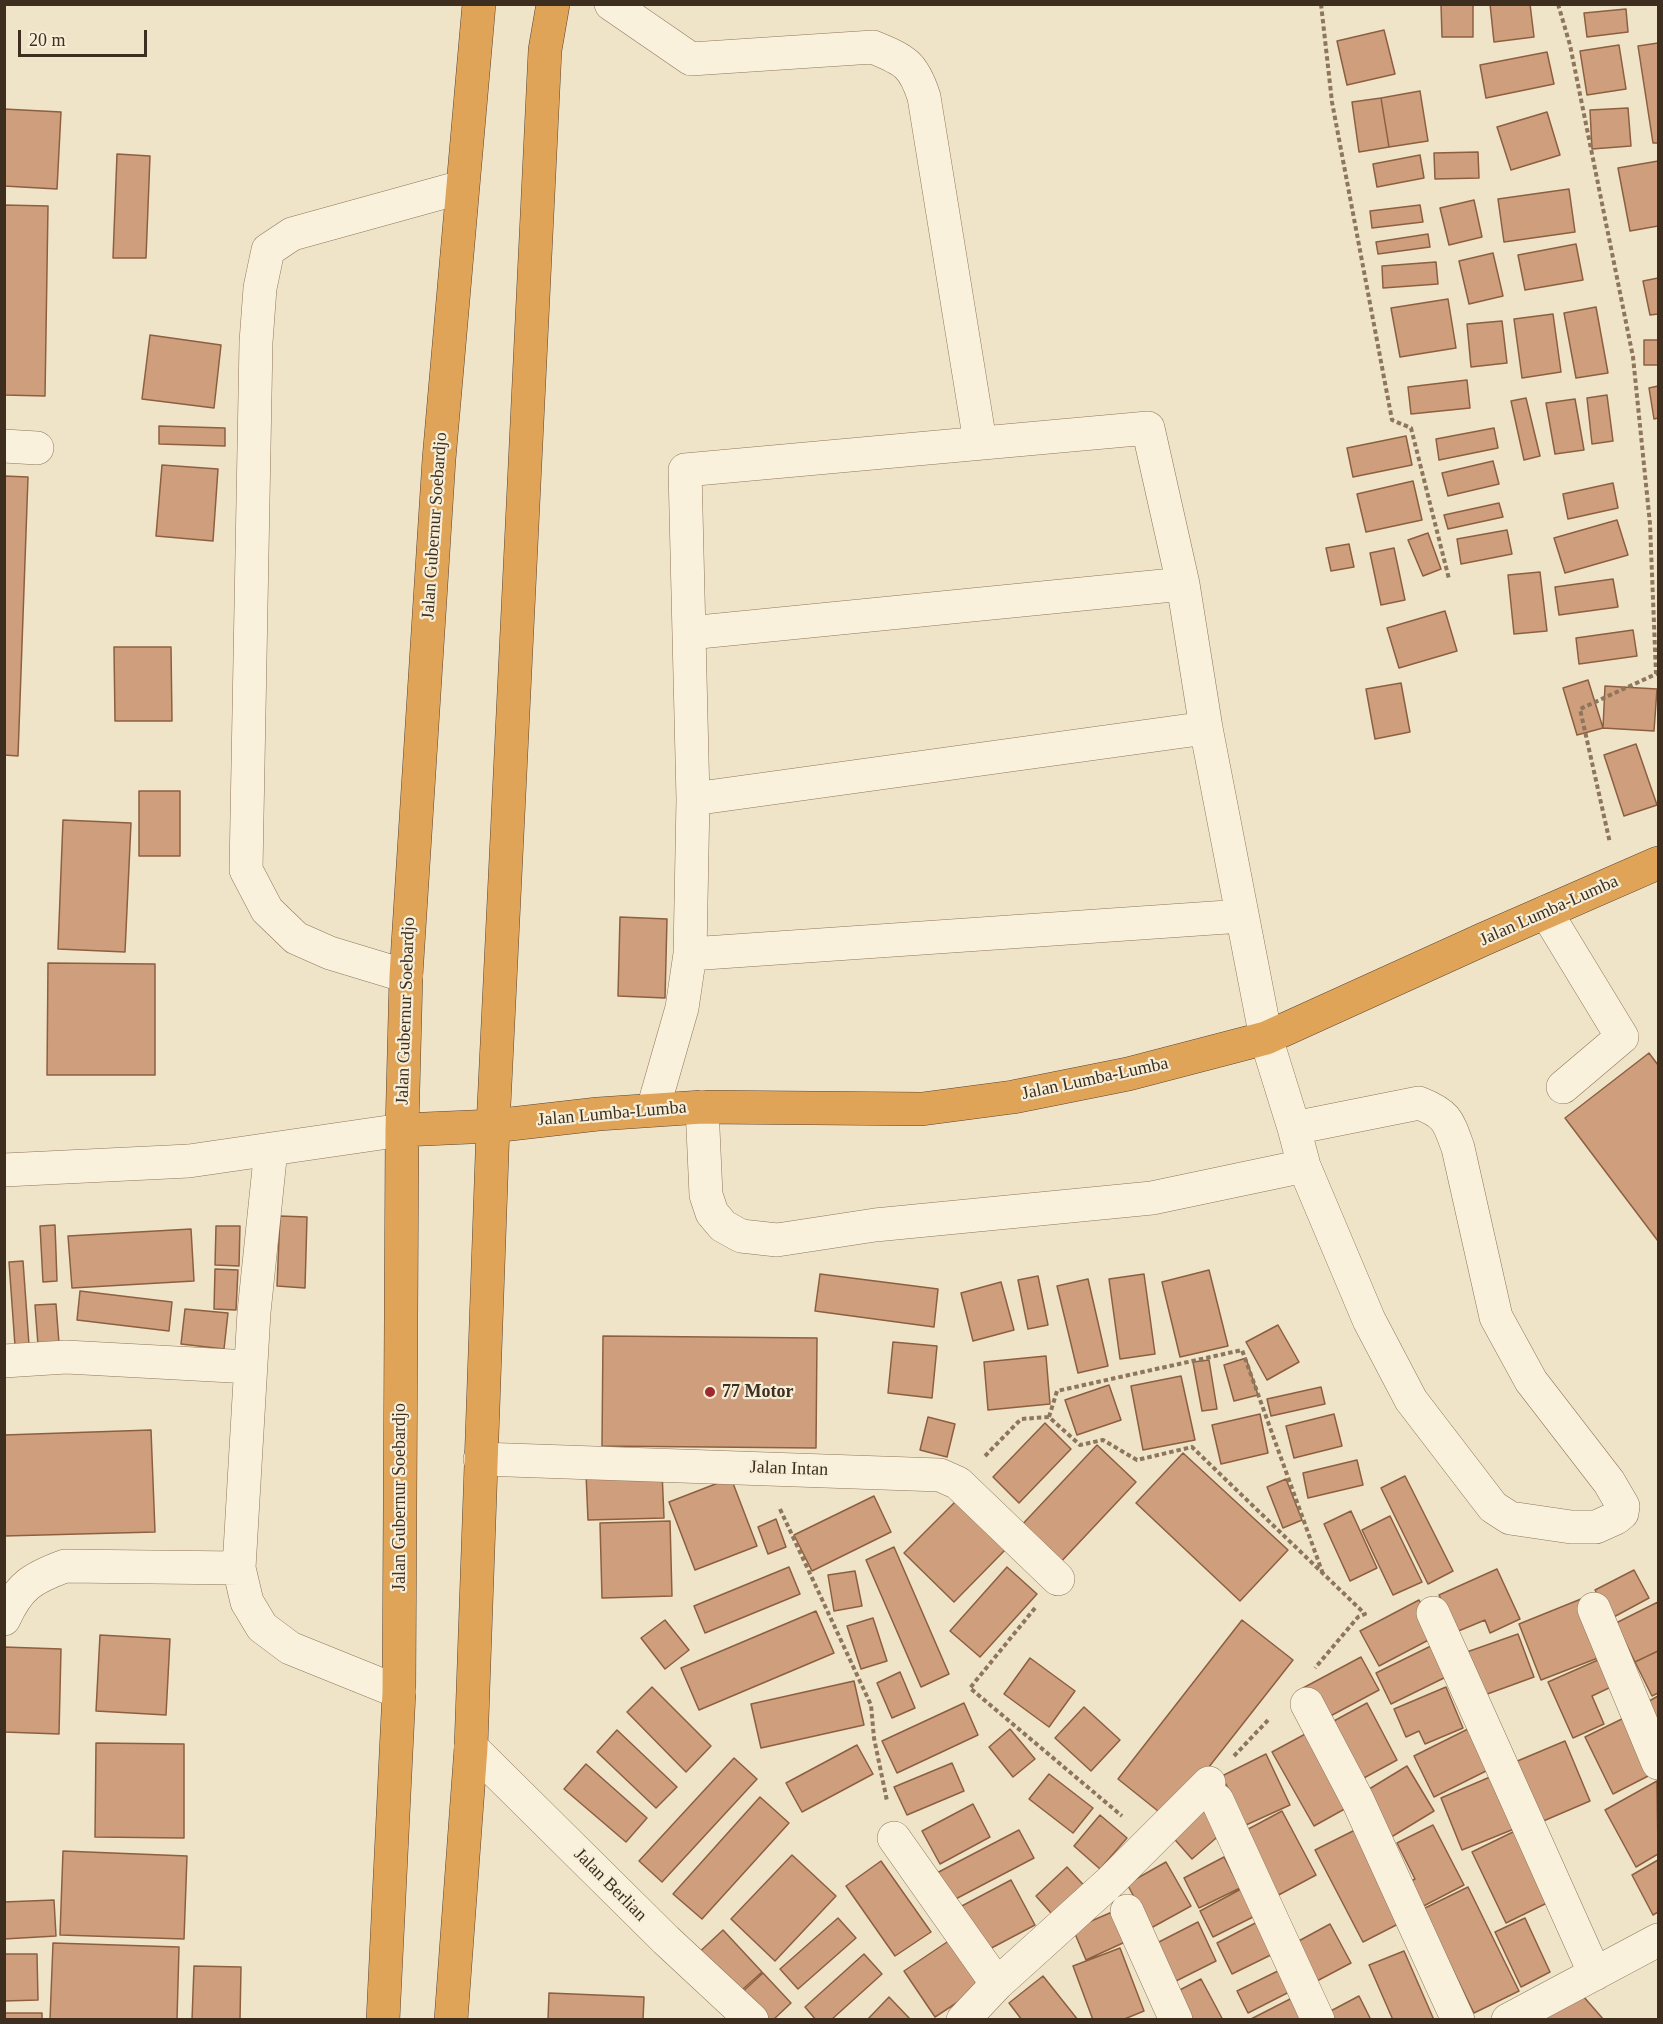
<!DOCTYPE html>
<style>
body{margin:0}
#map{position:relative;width:1663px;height:2024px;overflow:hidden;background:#f0e4c8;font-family:"Times New Roman",serif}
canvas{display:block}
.frame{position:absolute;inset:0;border:6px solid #3d2e20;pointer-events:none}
.scale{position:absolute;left:18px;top:30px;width:129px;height:27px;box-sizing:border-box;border:3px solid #3d2e20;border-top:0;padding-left:8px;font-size:18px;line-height:21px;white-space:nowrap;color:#3d2e20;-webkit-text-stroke:4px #f7eed8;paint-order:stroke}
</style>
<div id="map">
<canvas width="1663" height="2024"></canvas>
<div class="frame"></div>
<div class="scale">20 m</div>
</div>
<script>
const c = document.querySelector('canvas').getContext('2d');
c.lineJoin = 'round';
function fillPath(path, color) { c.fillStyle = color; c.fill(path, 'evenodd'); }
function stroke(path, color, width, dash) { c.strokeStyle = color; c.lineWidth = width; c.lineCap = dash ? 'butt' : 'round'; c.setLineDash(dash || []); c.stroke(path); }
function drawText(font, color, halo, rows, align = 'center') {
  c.font = font + ' "Times New Roman",serif'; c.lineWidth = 4.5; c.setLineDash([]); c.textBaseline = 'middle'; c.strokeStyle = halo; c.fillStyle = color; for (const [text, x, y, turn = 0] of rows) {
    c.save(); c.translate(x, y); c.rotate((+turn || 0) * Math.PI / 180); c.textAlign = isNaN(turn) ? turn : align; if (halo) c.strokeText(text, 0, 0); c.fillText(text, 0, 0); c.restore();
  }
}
const building = new Path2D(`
 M1441 4H1473V37H1442Z
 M1490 4H1530L1534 37 1494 42Z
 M1626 9 1628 32 1587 37 1584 13Z
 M1384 30 1395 74 1347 85 1337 41Z
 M1658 43V143H1653L1638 46Z
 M1619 45 1626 89 1587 95 1580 51Z
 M1547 52 1554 84 1486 98 1480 65Z
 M1420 91 1428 141 1389 147 1381 98Z
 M1381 98 1389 147 1359 152 1352 102Z
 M1628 108 1631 146 1592 149 1590 110Z
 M4 109 61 112 57 189 4 186Z
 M1547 112 1560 155 1511 170 1497 127Z
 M1478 152 1479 178 1435 179 1434 153Z
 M117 154 150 156 146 258H113Z
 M1420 155 1424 178 1377 187 1373 164Z
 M1658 161V226L1630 231 1618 168Z
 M1569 189 1575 232 1504 242 1498 199Z
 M1474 200 1482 237 1449 245 1440 208Z
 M4 205 48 206 45 396 4 395Z
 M1420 205 1423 222 1372 228 1370 211Z
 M1428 234 1430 247 1378 254 1376 242Z
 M1576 244 1583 280 1525 290 1518 255Z
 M1493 253 1503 296 1469 304 1459 261Z
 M1436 262 1438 284 1383 288 1382 266Z
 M1658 278V314L1650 315 1643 281Z
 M1448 299 1456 348 1400 357 1391 308Z
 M1596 307 1608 373 1576 378 1564 313Z
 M1553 314 1561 372 1522 378 1514 319Z
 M1502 321 1507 363 1471 367 1467 324Z
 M150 335 221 345 214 408 142 399Z
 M1644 340H1658V365H1644Z
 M1467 380 1470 408 1411 414 1408 387Z
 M1658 386V418L1654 419 1649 388Z
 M1607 395 1613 441 1592 444 1587 398Z
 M1526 398 1540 456 1524 460 1511 401Z
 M1575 399 1584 450 1555 454 1546 403Z
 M159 426 225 428V446L159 444Z
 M1494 428 1498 448 1439 460 1436 439Z
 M1406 436 1412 465 1353 477 1347 448Z
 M1493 461 1499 484 1448 496 1442 473Z
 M162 465 218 469 213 541 156 536Z
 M4 476 28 477 18 756 4 755Z
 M1413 481 1422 520 1366 532 1357 494Z
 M1613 483 1618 508 1568 519 1563 494Z
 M1499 503 1503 517 1448 529 1444 515Z
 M1617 520 1628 555 1565 573 1554 538Z
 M1507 530 1512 554 1461 564 1457 539Z
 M1428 533 1441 569 1423 576 1408 540Z
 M1349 544 1354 567 1331 571 1326 548Z
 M1394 548 1405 600 1381 605 1370 553Z
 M1540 572 1547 631 1514 634 1508 575Z
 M1613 579 1618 607 1559 615 1555 587Z
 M1445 611 1457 651 1399 668 1387 628Z
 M1633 630 1637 656 1579 664 1576 638Z
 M114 647H171L172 721H115Z
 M1588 680 1603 728 1577 735 1563 688Z
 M1401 683 1410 732 1375 739 1366 689Z
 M1605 686 1657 689 1654 731 1603 728Z
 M1636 744 1657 805 1624 816 1604 755Z
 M139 791H180V856H139Z
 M63 820 131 823 125 952 58 949Z
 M620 917 667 919 665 998 618 996Z
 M48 963 155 964V1075H47Z
 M1649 1053 1658 1065V1241L1565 1118Z
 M280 1216 307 1217 305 1288 277 1286Z
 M55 1225 57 1281 43 1282 40 1226Z
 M216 1226H240L239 1266 215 1265Z
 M191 1229 194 1281 72 1288 68 1236Z
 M23 1261 29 1345 15 1346 9 1262Z
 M215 1269 238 1270 236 1310 214 1309Z
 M1209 1270 1228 1346 1180 1357 1162 1282Z
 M820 1274 938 1289 934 1327 815 1311Z
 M1144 1274 1155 1354 1120 1359 1109 1279Z
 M1038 1276 1048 1325 1028 1329 1018 1280Z
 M1088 1279 1108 1366 1078 1373 1057 1286Z
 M1001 1282 1014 1330 973 1341 961 1293Z
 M80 1291 172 1302 169 1331 77 1320Z
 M56 1304 59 1343 38 1345 35 1305Z
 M185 1309 228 1313 224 1349 181 1344Z
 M1278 1325 1299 1362 1267 1380 1246 1342Z
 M603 1336 817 1338 816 1448 602 1446Z
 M893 1342 937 1346 932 1398 888 1393Z
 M1046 1356 1050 1404 988 1410 984 1362Z
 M1246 1358 1258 1395 1234 1401 1224 1365Z
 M1209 1360 1217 1409 1202 1411 1193 1362Z
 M1181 1376 1195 1440 1143 1450 1131 1386Z
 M1109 1385 1121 1420 1077 1435 1065 1400Z
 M1321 1387 1325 1404 1271 1416 1267 1399Z
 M1260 1414 1268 1453 1221 1464 1212 1425Z
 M1334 1414 1342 1446 1294 1458 1286 1426Z
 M928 1417 955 1424 947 1457 920 1450Z
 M1045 1423 1071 1449 1019 1503 993 1477Z
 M151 1430 155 1532 4 1536V1435Z
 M1097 1445 1136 1482 1057 1566 1018 1529Z
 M1183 1453 1288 1550 1240 1601 1136 1503Z
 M1357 1460 1363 1485 1308 1498 1303 1473Z
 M662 1472 664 1518 588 1520 586 1474Z
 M1405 1476 1453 1571 1428 1584 1381 1488Z
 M731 1478 757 1546 695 1570 669 1502Z
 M1286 1479 1302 1520 1283 1528 1267 1487Z
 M874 1496 891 1532 812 1571 794 1535Z
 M956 1501 1006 1549 954 1602 904 1553Z
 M1351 1511 1377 1568 1350 1581 1324 1524Z
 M1390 1516 1422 1582 1393 1595 1362 1530Z
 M776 1519 786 1547 768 1554 758 1527Z
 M670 1521 672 1596 602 1598 600 1523Z
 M894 1547 949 1674 921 1687 866 1560Z
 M789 1567 800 1594 705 1633 694 1606Z
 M1007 1567 1037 1594 980 1657 950 1631Z
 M1497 1569 1520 1619 1490 1633 1485 1620 1456 1632 1439 1595Z
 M1634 1570 1649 1598 1610 1619 1595 1590Z
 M855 1571 862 1606 834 1611 828 1575Z
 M1581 1599 1603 1656 1541 1680 1519 1624Z
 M1419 1600 1438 1635 1379 1666 1360 1631Z
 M1658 1602V1651L1635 1662 1616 1623Z
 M816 1611 834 1653 699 1710 681 1668Z
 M873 1618 887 1661 861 1669 847 1626Z
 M665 1620 689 1650 665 1669 641 1638Z
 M1242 1620 1293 1660 1168 1819 1118 1779Z
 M1518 1634 1534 1677 1479 1697 1464 1653Z
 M100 1635 170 1639 166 1715 96 1711Z
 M1435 1644 1450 1675 1391 1704 1376 1673Z
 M4 1647 61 1649 59 1734 4 1732Z
 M1658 1651V1693L1652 1696 1635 1662Z
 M1361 1657 1379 1690 1321 1721 1303 1688Z
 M1030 1658 1075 1691 1049 1727 1004 1694Z
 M1598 1660 1611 1687 1592 1696 1604 1724 1573 1738 1548 1682Z
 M900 1672 915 1708 892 1718 877 1683Z
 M854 1681 864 1725 761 1748 751 1704Z
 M652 1687 711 1746 686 1772 627 1712Z
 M1446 1687 1463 1728 1425 1744 1419 1731 1406 1737 1394 1709Z
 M1658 1696V1733L1644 1704Z
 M964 1703 978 1735 897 1773 882 1741Z
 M1367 1703 1397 1760 1362 1779 1332 1722Z
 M1084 1707 1120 1740 1091 1771 1055 1738Z
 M1626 1717 1654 1773 1613 1794 1585 1737Z
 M1472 1727 1492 1768 1434 1797 1414 1756Z
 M1010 1729 1035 1759 1013 1777 989 1747Z
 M617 1730 677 1787 656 1808 597 1752Z
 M1309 1732 1350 1806 1314 1826 1272 1752Z
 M1565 1741 1590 1801 1541 1822 1515 1762Z
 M96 1743 184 1744V1838L95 1837Z
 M857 1745 873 1774 802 1812 786 1783Z
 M1266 1754 1290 1805 1246 1825 1222 1776Z
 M734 1758 757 1779 662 1882 639 1861Z
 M952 1763 964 1791 907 1815 894 1787Z
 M586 1764 647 1818 626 1842 564 1789Z
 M1407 1766 1434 1811 1388 1839 1361 1794Z
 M1049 1774 1093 1808 1073 1833 1029 1799Z
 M1497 1774 1519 1827 1462 1850 1441 1798Z
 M1657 1781 1658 1854 1636 1867 1605 1810Z
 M760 1797 789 1823 702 1919 673 1894Z
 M973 1804 990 1837 940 1864 922 1831Z
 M1200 1806 1223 1832 1192 1859 1169 1833Z
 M1282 1811 1316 1875 1273 1898 1239 1834Z
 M1100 1815 1127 1838 1100 1869 1074 1846Z
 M1433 1825 1464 1885 1414 1911 1401 1886 1415 1879 1397 1843Z
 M1359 1828 1406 1920 1363 1942 1315 1850Z
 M1019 1830 1034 1858 946 1904 931 1876Z
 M1515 1831 1549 1902 1506 1923 1472 1852Z
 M63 1851 187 1856 184 1939 60 1935Z
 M792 1855 836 1896 775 1961 731 1919Z
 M1224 1857 1240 1888 1199 1908 1184 1878Z
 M1658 1860V1912L1653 1915 1632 1875Z
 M881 1861 931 1932 895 1956 846 1886Z
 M1166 1862 1191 1906 1151 1928 1127 1884Z
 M1067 1867 1091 1893 1059 1922 1036 1896Z
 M1011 1880 1035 1925 982 1953 958 1908Z
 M1468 1887 1519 1991 1474 2013 1423 1909Z
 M1243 1888 1257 1915 1213 1937 1200 1911Z
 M54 1900 56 1936 4 1939V1902Z
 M1112 1912 1125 1942 1086 1960 1073 1929Z
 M838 1918 856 1938 798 1989 780 1969Z
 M1265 1918 1281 1950 1232 1974 1217 1943Z
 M1525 1918 1550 1972 1521 1987 1495 1932Z
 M1198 1922 1216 1961 1172 1983 1153 1945Z
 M1330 1924 1351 1963 1315 1982 1295 1943Z
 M723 1930 762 1972 733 1998 694 1957Z
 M953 1938 984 1985 935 2017 904 1971Z
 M53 1943 179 1947 177 2020H50Z
 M1120 1948 1144 2011 1122 2020H1093L1073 1966Z
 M1404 1951 1434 2020H1393L1369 1965Z
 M4 1954H37L38 2000 4 2001Z
 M864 1954 882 1974 831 2020H816L805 2007Z
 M194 1966 241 1967 240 2020H192Z
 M1284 1968 1295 1989 1248 2013 1237 1991Z
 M763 1973 791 2003 773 2020H762L739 1995Z
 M1043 1976 1078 2020H1022L1009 2003Z
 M1201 1979 1223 2020H1183L1170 1995Z
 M1576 1988 1604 2020H1542Z
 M549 1993 644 1997 643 2020H548Z
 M1296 1996 1308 2020H1249Z
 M1359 1996 1371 2020H1328L1325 2014Z
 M889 1997 911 2020H867Z
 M4 2013H42V2020H4Z`);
fillPath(building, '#cf9f7d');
stroke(building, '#8d5f41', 1.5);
const minor = new Path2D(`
 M611 4 691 59 873 47C904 60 913 63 924 97L980 442
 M4 446 37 448
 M689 633 1183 584
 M693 799 1206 728
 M1546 912 1622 1037 1563 1087
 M690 954 1242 916
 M406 976 330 953 296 938 267 910 246 870 256 342 260 288 268 250 292 234 462 187
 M1419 1103C1447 1114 1448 1120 1458 1148L1496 1317 1531 1381 1609 1482 1623 1506 1622 1513 1616 1518 1596 1527H1571L1510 1518 1493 1507 1411 1400 1369 1320 1304 1166 1294 1128Z
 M702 1107 706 1195 712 1213 723 1226 741 1236 777 1240 875 1225 1152 1198 1304 1166
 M653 1109 682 1008 690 954 693 799 685 470 1148 428 1183 584 1206 728 1266 1038 1294 1128
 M271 1149 254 1312 239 1568 247 1602 262 1627 290 1648 399 1692
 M4 1170 189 1161 402 1130
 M4 1361 66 1357 250 1367
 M480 1459 940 1475 958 1483 1058 1579
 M1594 1609 1658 1763
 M1433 1613 1595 1974
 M4 1619C19 1586 32 1578 65 1566L239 1568
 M1307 1704 1358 1801 1458 2020
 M471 1747 666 1940 752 2020
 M1217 1800 1318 2020
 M894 1838 997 1984 963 2020
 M1127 1911 1176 2020
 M997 1984 1111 1881 1209 1783
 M1508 2020 1658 1940`);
const highway = new Path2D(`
 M402 1130 493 1126 598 1114 702 1107 922 1109 1013 1097 1128 1074 1266 1038 1484 939 1658 863
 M383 2020 399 1692 402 1130 406 976 439 459 479 4
 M451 2020 471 1747 493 1126 545 50 553 4`);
stroke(minor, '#8d765c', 34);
stroke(highway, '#5b4430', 34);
stroke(new Path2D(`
 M1321 4 1332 102 1392 420 1411 428 1449 579
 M1558 4 1570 45 1633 357 1650 524 1656 674 1580 709 1610 843
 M1049 1417 1057 1391 1242 1350 1323 1574
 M985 1456 1021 1419 1049 1417 1080 1445 1103 1440 1137 1460 1192 1447 1365 1614 1358 1617 1315 1668
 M780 1509 871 1705 874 1738 887 1801
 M1035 1608 970 1688 1122 1816
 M1234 1756 1270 1718`), '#8d765c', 4, [4.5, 3]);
stroke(minor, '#faf1dc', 33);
stroke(highway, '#e0a458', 33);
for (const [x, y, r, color] of [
 [710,1392,6,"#9e2a2b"]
]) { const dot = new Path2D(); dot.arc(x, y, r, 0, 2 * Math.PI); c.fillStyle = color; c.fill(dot); stroke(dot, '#f7eed8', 2); }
drawText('18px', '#3d2e20', '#f7eed8', [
 ["Jalan Gubernur Soebardjo",435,526,-86],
 ["Jalan Lumba-Lumba",1549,911,-24],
 ["Jalan Gubernur Soebardjo",406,1011,-88],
 ["Jalan Lumba-Lumba",1095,1079,-12],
 ["Jalan Lumba-Lumba",612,1114,-5],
 ["Jalan Intan",789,1469,2],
 ["Jalan Gubernur Soebardjo",400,1497,-90],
 ["Jalan Berlian",610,1885,45]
]);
drawText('bold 18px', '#3d2e20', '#f7eed8', [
 ["77 Motor",722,1392]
], 'left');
</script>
